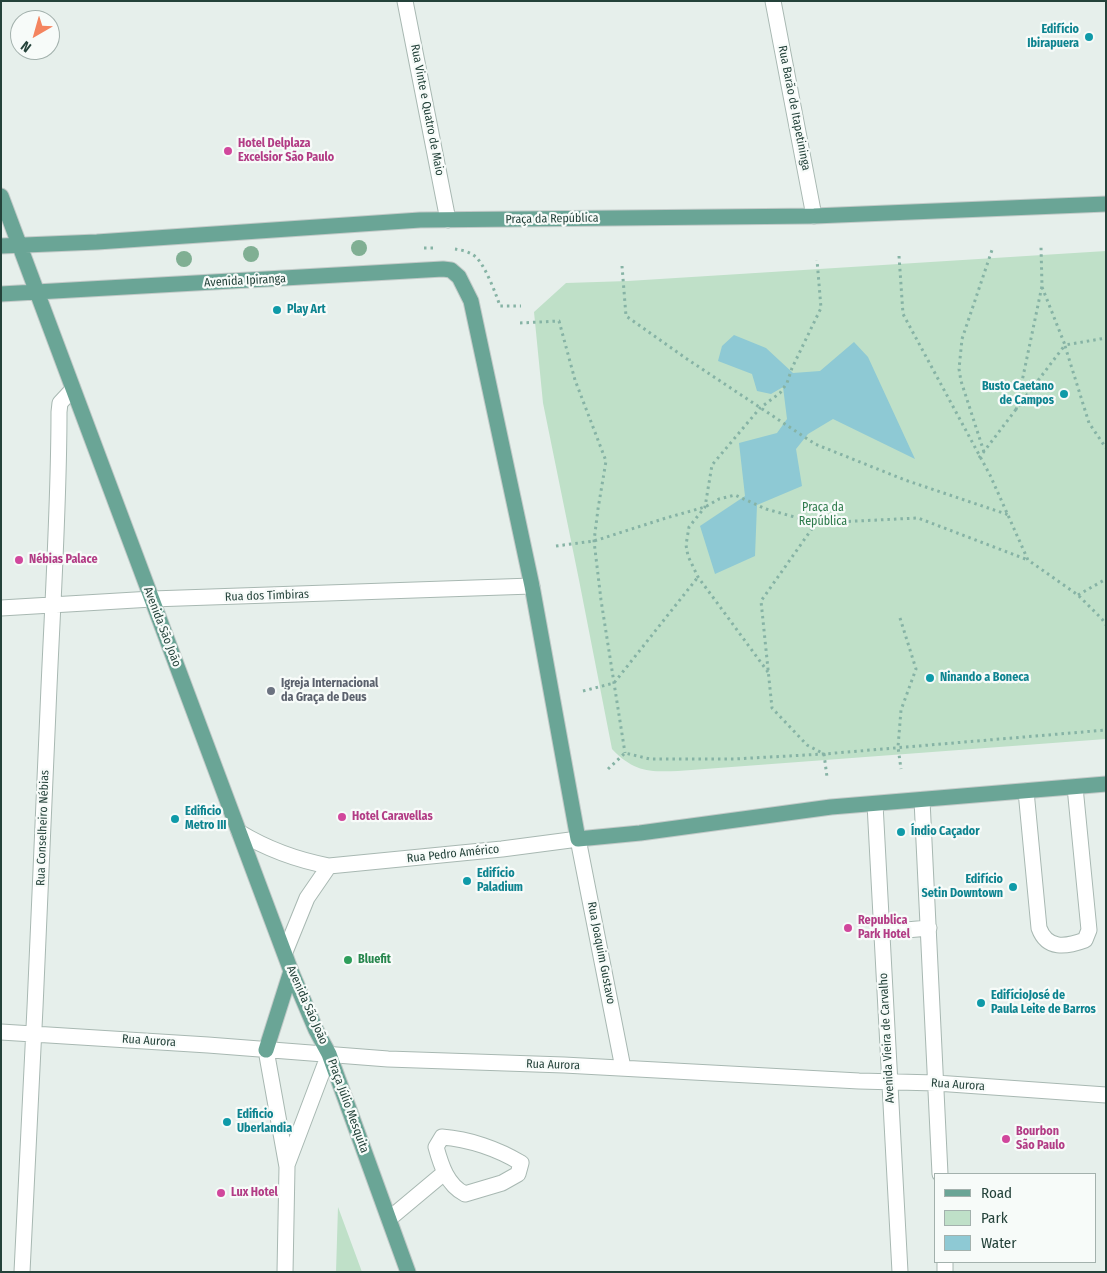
<!DOCTYPE html>
<meta charset="utf-8">
<style>
body{margin:0}
#map{position:relative;width:1107px;height:1273px;overflow:hidden;background:#e6efeb;font-family:"Fira Sans Condensed",sans-serif}
canvas{display:block}
.frame{position:absolute;inset:0;border:2px solid #24423a;pointer-events:none}
.legend{position:absolute;left:934px;top:1173px;width:162px;height:90px;box-sizing:border-box;background:#f7fbf9;border:1px solid #a3b1ad;margin:0;padding:6px 9px;list-style:none;font-size:15px;color:#24423a}
.legend li{display:flex;align-items:center;gap:10px;height:25px}
.legend b{width:25px;border:1px solid #a3b1ad}
.north{position:absolute;left:10px;top:10px;width:50px;height:50px;box-sizing:border-box;background:#f7fbf9;border:1px solid #a3b1ad;border-radius:50%;rotate:218deg;font-size:14px;font-weight:700;line-height:20px;text-align:center;color:#24423a}
.north::after{content:'';display:block;margin:auto;width:18px;height:22px;background:#f4845f;clip-path:polygon(50% 0,100% 100%,50% 72%,0 100%)}
</style>
<div id="map">
<canvas width="1107" height="1273"></canvas>
<div class="frame"></div>
<ul class="legend">
<li><b style="height:6px;background:#6aa596"></b>Road</li>
<li><b style="height:14px;background:#bfe0c8"></b>Park</li>
<li><b style="height:14px;background:#8ec9d4"></b>Water</li>
</ul>
<div class="north">N</div>
</div>
<script>
const c = document.querySelector('canvas').getContext('2d');
c.lineJoin = 'round';
function fillPath(path, color) { c.fillStyle = color; c.fill(path, 'evenodd'); }
function stroke(path, color, width, dash) { c.strokeStyle = color; c.lineWidth = width; c.lineCap = dash ? 'butt' : 'round'; c.setLineDash(dash || []); c.stroke(path); }
function drawText(font, color, halo, rows, align = 'center') {
  c.font = font + ' "Fira Sans Condensed",sans-serif'; c.lineWidth = 4.5; c.setLineDash([]); c.textBaseline = 'middle'; c.strokeStyle = halo; c.fillStyle = color; for (const [text, x, y, turn = 0] of rows) {
    c.save(); c.translate(x, y); c.rotate((+turn || 0) * Math.PI / 180); c.textAlign = isNaN(turn) ? turn : align; if (halo) c.strokeText(text, 0, 0); c.fillText(text, 0, 0); c.restore();
  }
}
fillPath(new Path2D(`
 M1106 251V739L678 771C649 772 634 772 612 749L579 580 543 403 534 312 566 283 628 281Z
 M338 1207 362 1272H336Z`), '#bfe0c8');
fillPath(new Path2D(`
 M734 335 766 348 793 373 820 371 854 342 868 357 915 459 833 419 808 434 796 449 802 486 757 505 755 556 715 574 700 526 745 496 739 443 777 433 787 419 783 387 771 394 757 391 752 374 718 361 722 346Z`), '#8ec9d4');
const minor = new Path2D(`
 M405 1 448 220
 M773 1 814 216
 M1 608 152 599 532 586
 M1026 791 1039 928C1047 950 1066 947 1085 940L1089 930 1075 787
 M922 800 940 1174
 M875 804 900 1272
 M239 832C267 849 297 860 329 866L502 849 578 839 623 1068
 M883 932 929 928
 M285 952 307 898 329 866
 M1 1032 208 1045 388 1059 564 1065 859 1081 936 1083 1106 1095
 M266 1050 287 1167 285 1272
 M442 1137C469 1139 498 1149 521 1163L518 1174 502 1183 465 1194C447 1185 441 1165 436 1147Z
 M287 1165 329 1054
 M389 1219 444 1173
 M945 1262V1272
 M22 1272C32 1085 40 897 48 710 52 611 59 511 59 412L60 403 73 389`);
const major = new Path2D(`
 M1 196 291 971 316 1030 329 1054 408 1272
 M1 246 97 242 420 220 814 216 1106 204
 M1 294 443 269 451 270 459 277 471 301 532 586 578 839 640 833 831 807 1106 784
 M266 1050 291 971`);
stroke(minor, '#a8b8b2', 17);
stroke(major, '#c2cac8', 17);
stroke(new Path2D(`
 M424 248H436
 M455 249C462 250 471 252 477 258 486 268 496 294 500 306H521
 M899 256 903 314 990 475 1028 560 1078 595 1102 619 1106 625
 M622 266 626 316 687 359 815 444 905 480 1009 515
 M1042 287 1065 345 1106 338
 M520 323 559 321 575 380 606 461 598 509 594 541 601 600 625 753
 M1065 346 1089 423 1106 448
 M1016 410 1042 286 1041 247
 M984 452 961 381 959 369 962 339 992 250
 M979 458 1065 345
 M816 523 761 601 772 708 807 745 824 754 827 777
 M556 546 594 541 666 518 705 507 719 499 735 495 766 509 816 523 918 518 1028 560
 M1078 595 1106 579
 M900 618 916 669 901 710 898 747 901 769
 M768 672 698 577 688 556 686 545 689 527 705 507 712 465 760 408 780 393 787 383 792 368 821 308 817 260
 M583 691 614 683 698 577
 M608 769 625 753 650 759H734L824 754 1106 730`), '#86b3a5', 3, [2.5, 4]);
stroke(minor, '#fff', 15);
stroke(major, '#6aa596', 15);
c.fillStyle = '#80af93';
for (const [x, y] of [
 [359,248],
 [251,254],
 [184,259]
]) { c.beginPath(); c.arc(x, y, 8, 0, 2 * Math.PI); c.fill(); }
for (const [x, y, r, color] of [
 [1089,37,5,"#0f9aa8"],
 [228,151,5,"#d1479c"],
 [277,310,5,"#0f9aa8"],
 [1064,394,5,"#0f9aa8"],
 [19,560,5,"#d1479c"],
 [930,678,5,"#0f9aa8"],
 [271,691,5,"#6b7280"],
 [342,817,5,"#d1479c"],
 [175,819,5,"#0f9aa8"],
 [901,832,5,"#0f9aa8"],
 [467,881,5,"#0f9aa8"],
 [1013,887,5,"#0f9aa8"],
 [848,928,5,"#d1479c"],
 [348,960,5,"#2e9e5b"],
 [981,1003,5,"#0f9aa8"],
 [227,1122,5,"#0f9aa8"],
 [1006,1139,5,"#d1479c"],
 [221,1193,5,"#d1479c"]
]) { const dot = new Path2D(); dot.arc(x, y, r, 0, 2 * Math.PI); c.fillStyle = color; c.fill(dot); stroke(dot, '#f7fbf9', 2); }
drawText('bold 12px', '#0d838f', '#f7fbf9', [
 ["Edifício",1079,30,"right"],
 ["Ibirapuera",1079,44,"right"],
 ["Play Art",287,310],
 ["Busto Caetano",1054,387,"right"],
 ["de Campos",1054,401,"right"],
 ["Ninando a Boneca",940,678],
 ["Edificio",185,812],
 ["Metro III",185,826],
 ["Índio Caçador",911,832],
 ["Edifício",477,874],
 ["Paladium",477,888],
 ["Edifício",1003,880,"right"],
 ["Setin Downtown",1003,894,"right"],
 ["EdifícioJosé de",991,996],
 ["Paula Leite de Barros",991,1010],
 ["Edificio",237,1115],
 ["Uberlandia",237,1129]
], 'left');
drawText('12px', '#24423a', '#f7fbf9', [
 ["Rua Barão de Itapetininga",794,108,79],
 ["Rua Vinte e Quatro de Maio",427,110,79],
 ["Praça da República",552,219,-1],
 ["Avenida Ipiranga",245,281,-3],
 ["Rua dos Timbiras",267,596,-2],
 ["Avenida São João",162,627,69],
 ["Rua Conselheiro Nébias",43,828,-88],
 ["Rua Pedro Américo",453,854,-6],
 ["Rua Joaquim Gustavo",601,953,79],
 ["Avenida São João",307,1005,66],
 ["Avenida Vieira de Carvalho",887,1038,-93],
 ["Rua Aurora",149,1041,4],
 ["Rua Aurora",553,1065,2],
 ["Rua Aurora",958,1085,4],
 ["Praça Júlio Mesquita",348,1106,70]
]);
drawText('bold 12px', '#b23c85', '#f7fbf9', [
 ["Hotel Delplaza",238,144],
 ["Excelsior São Paulo",238,158],
 ["Nébias Palace",29,560],
 ["Hotel Caravellas",352,817],
 ["Republica",858,921],
 ["Park Hotel",858,935],
 ["Bourbon",1016,1132],
 ["São Paulo",1016,1146],
 ["Lux Hotel",231,1193]
], 'left');
drawText('12px', '#2d7a4b', '#f7fbf9', [
 ["Praça da",823,508],
 ["República",823,522]
]);
drawText('bold 12px', '#5b616d', '#f7fbf9', [
 ["Igreja Internacional",281,684],
 ["da Graça de Deus",281,698]
], 'left');
drawText('bold 12px', '#27864d', '#f7fbf9', [
 ["Bluefit",358,960]
], 'left');
</script>
